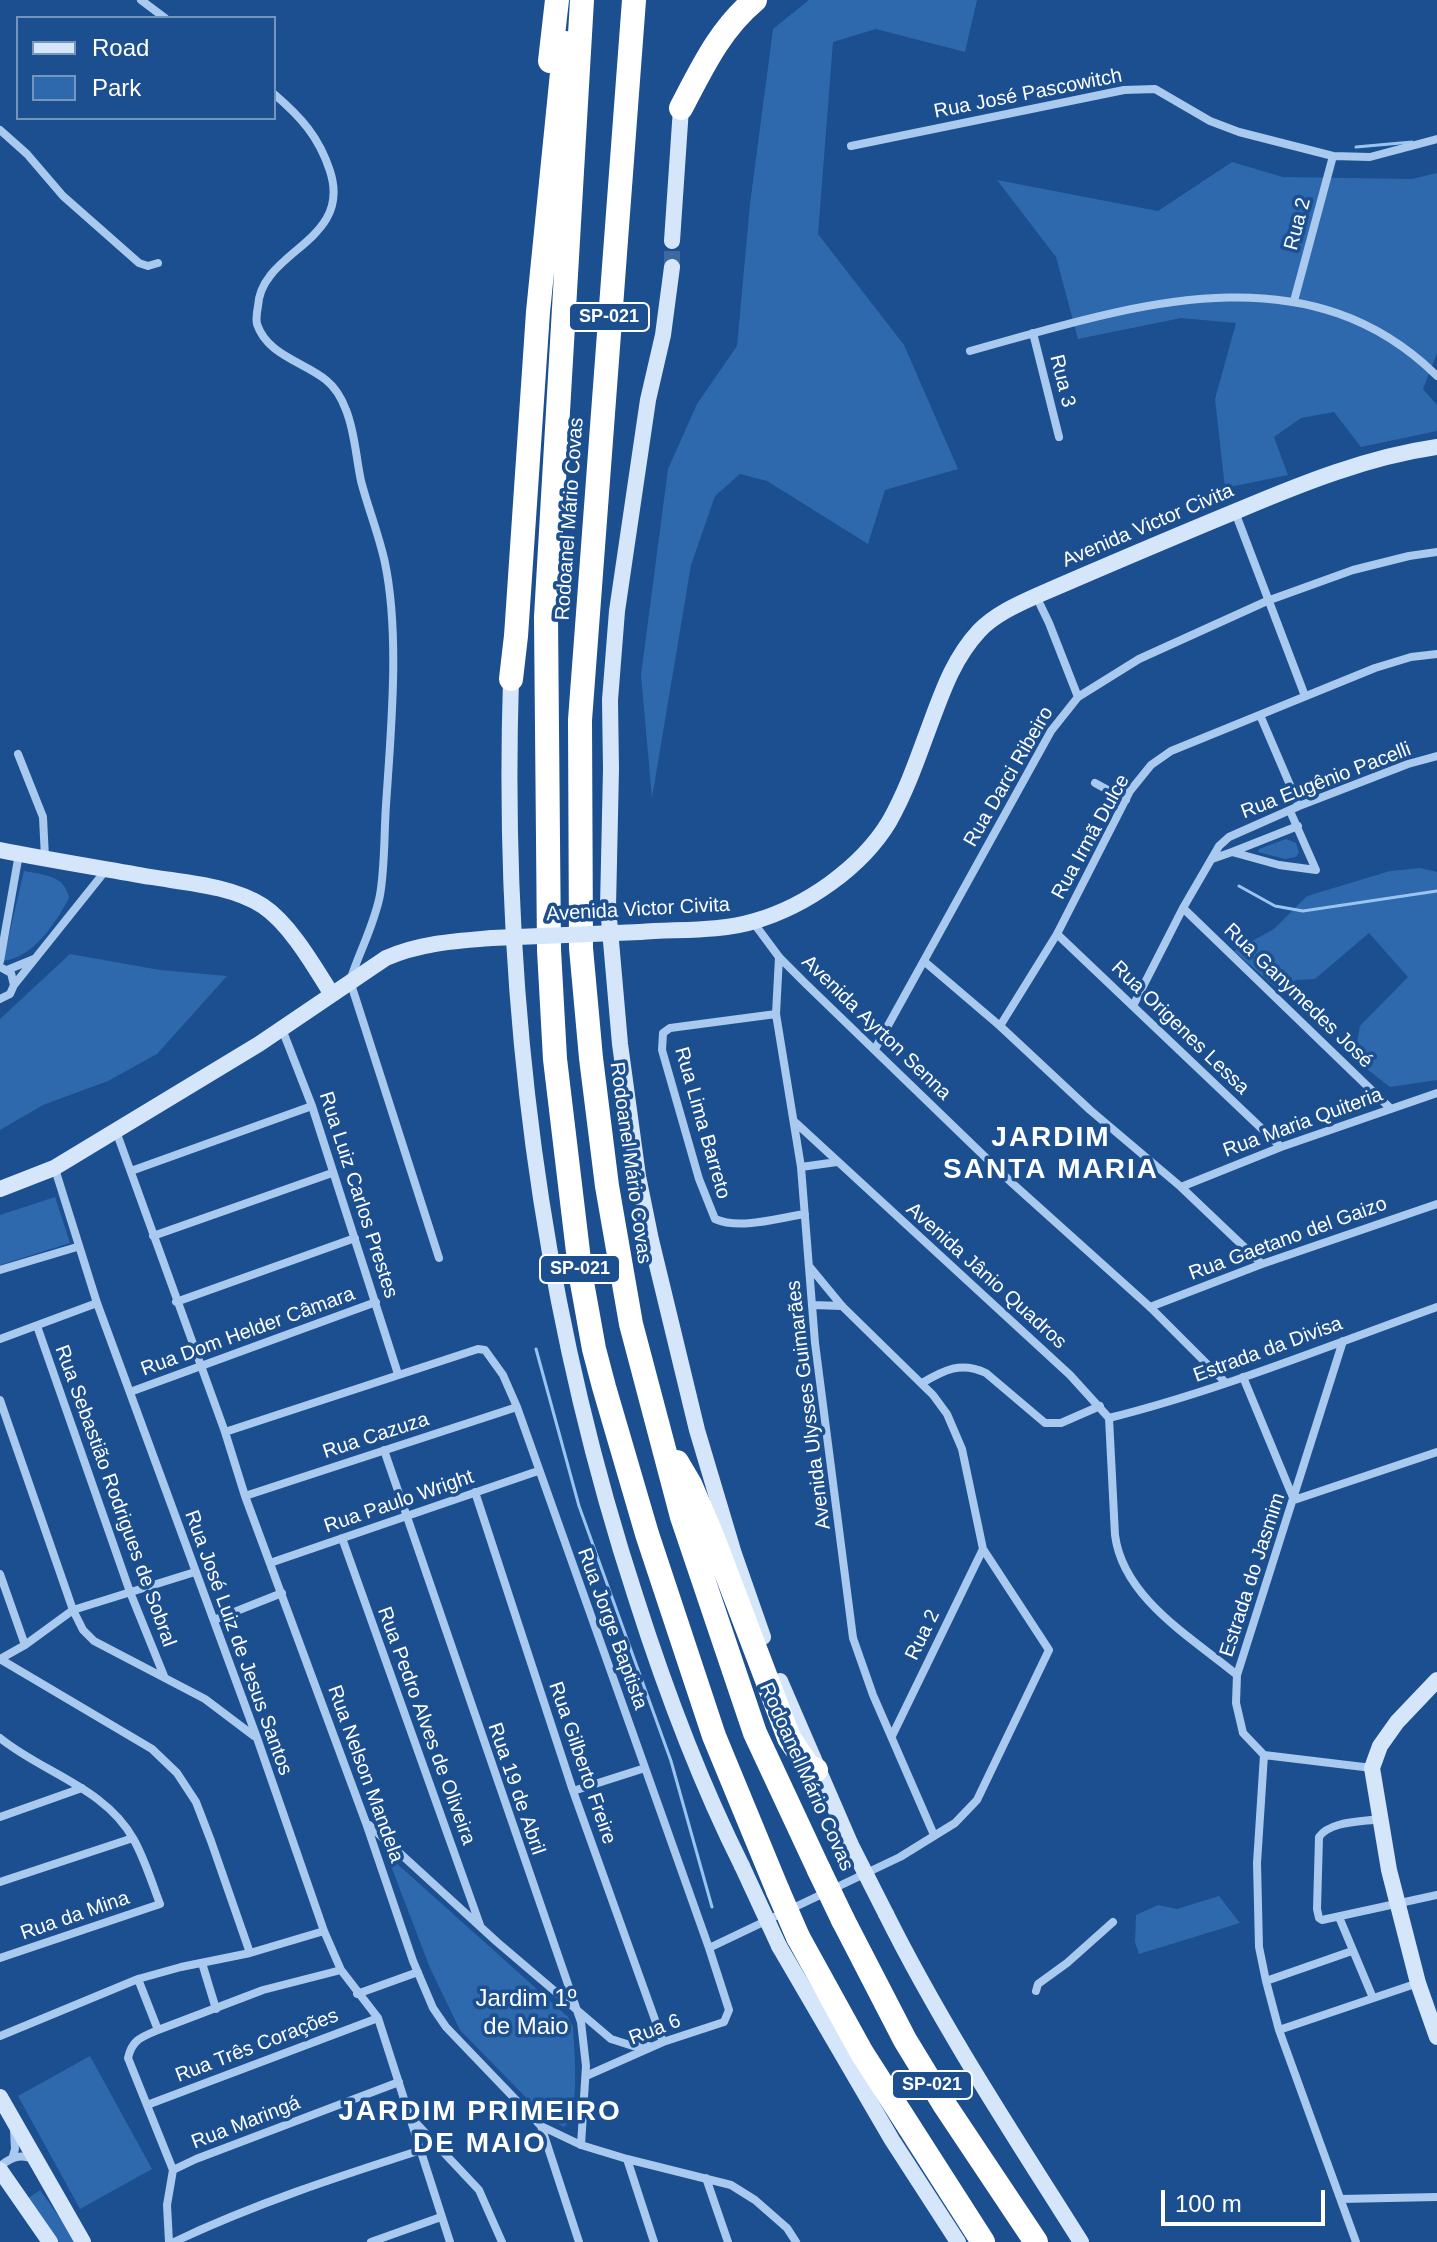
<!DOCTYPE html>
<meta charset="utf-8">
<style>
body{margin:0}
#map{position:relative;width:1437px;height:2242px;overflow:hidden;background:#1b4f8f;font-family:Arial,sans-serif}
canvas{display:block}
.legend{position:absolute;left:16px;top:16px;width:260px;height:104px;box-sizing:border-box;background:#1b4f8f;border:2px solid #7695bc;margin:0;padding:10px 14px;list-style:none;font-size:24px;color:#fff}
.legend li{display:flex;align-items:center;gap:16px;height:40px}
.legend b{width:40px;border:2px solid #7695bc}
.scale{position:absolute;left:1161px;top:2190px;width:164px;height:36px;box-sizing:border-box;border:4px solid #fff;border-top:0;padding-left:10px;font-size:24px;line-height:28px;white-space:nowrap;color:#fff;-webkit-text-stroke:6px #1b4f8f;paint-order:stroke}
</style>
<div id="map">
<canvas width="1437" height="2242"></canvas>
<ul class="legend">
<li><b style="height:10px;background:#d6e6fa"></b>Road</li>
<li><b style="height:22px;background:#2e69ad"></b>Park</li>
</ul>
<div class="scale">100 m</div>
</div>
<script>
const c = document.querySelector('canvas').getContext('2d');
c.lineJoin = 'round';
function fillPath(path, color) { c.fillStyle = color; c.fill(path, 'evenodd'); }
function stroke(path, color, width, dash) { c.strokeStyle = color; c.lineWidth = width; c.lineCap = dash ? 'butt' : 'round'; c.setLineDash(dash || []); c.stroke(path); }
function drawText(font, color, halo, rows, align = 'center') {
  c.font = font + ' Arial,sans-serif'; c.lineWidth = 7; c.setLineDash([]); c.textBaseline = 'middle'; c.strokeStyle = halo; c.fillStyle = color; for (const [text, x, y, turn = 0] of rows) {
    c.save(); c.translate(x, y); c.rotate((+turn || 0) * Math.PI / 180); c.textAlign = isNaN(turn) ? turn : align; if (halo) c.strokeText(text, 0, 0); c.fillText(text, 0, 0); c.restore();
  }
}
fillPath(new Path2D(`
 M809 0H977L965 52 876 29 833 42 818 234 904 345 958 469 885 490 868 544 767 481 740 474 715 496 691 565 652 798 641 675 668 469 697 404 737 346 750 204 773 29Z
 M1232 162 1283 177 1412 179 1437 173V353L1423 389 1437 405V431L1361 447 1334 412 1301 418 1274 437 1288 475 1225 488 1215 399 1236 323 1181 318 1078 339 1056 257 997 180 1158 211Z
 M1286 839 1296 843 1299 853 1296 857 1285 859 1258 852 1259 849Z
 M1420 868 1437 872V1080L1390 1087 1354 1059 1360 1026 1408 977 1369 933 1315 979 1296 980 1280 991 1234 951 1274 929 1307 896 1390 871Z
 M24 871C44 875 65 875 69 898 55 924 34 957 3 961Z
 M70 954 160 970 227 976 157 1054 108 1081 43 1105 0 1130V1019Z
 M55 1197 70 1243 0 1265V1215Z
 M394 1861 568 2017 573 2027C574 2050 581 2113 564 2127L544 2116 460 2030 430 1968 391 1866Z
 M1219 1896 1240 1923 1139 1954 1135 1942 1136 1915 1158 1905 1177 1909Z
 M90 2056 152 2169 80 2209 18 2096Z
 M40 2190 77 2242H58L27 2199Z`), '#2e69ad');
stroke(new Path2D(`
 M1356 147 1412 142
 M1239 886 1275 906 1303 911 1437 891
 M536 1349 579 1506 671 1761 712 1907`), '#9cc4f0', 3);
stroke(new Path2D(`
 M672 267V241`), '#3d69a0', 16, [16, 8]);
stroke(new Path2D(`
 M141 0 165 18
 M274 94C301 117 319 137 330 171 353 242 261 250 258 306 257 311 256 319 257 324 267 355 304 362 326 380 336 388 342 399 346 410 355 432 356 458 361 481 368 508 379 535 385 563 400 635 391 730 386 805 384 834 385 866 380 895 374 926 359 952 350 981L439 1258
 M0 130 27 154 63 196 139 263 148 266 158 263
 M851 146 1124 90 1155 89 1210 121 1239 132 1333 156 1370 157 1437 139
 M1294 301 1333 156
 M1033 333 1059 437
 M970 351C1125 308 1304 245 1437 376
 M1235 512 1305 696
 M1036 596 1049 623 1078 697
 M1260 715 1299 806
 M18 754 43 817 45 858
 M1095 783 1126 800
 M1232 852 1298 826
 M1212 859 1232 852 1279 865 1316 870 1290 811
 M1183 908 1390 1108
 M753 922 779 957 805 983 1012 1183 1150 1307 1226 1383
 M1057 934 1281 1147
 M779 957 776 1014 801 1167 815 1343 853 1638 873 1695 934 1835
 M0 961 19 854
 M925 962 1000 1026 1090 1110 1181 1187 1262 1264
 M0 967 11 973 14 985 10 994 0 999
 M7 970 34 959
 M14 985 106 870
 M1134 1004 1183 908 1219 846 1229 837 1299 806 1408 764 1437 756
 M776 1014 670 1028 663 1033 662 1050 699 1179 715 1219C740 1230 778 1218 805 1214
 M1000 1026 1057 934 1130 791 1151 765 1171 751 1375 668 1411 657 1437 654
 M282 1029 312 1106 398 1374
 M875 1049 1051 731 1078 697 1139 659 1267 601 1353 570 1409 556 1437 552
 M796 1123 1070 1375 1109 1418
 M116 1131 225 1432 245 1496 366 1823 413 1961 433 2008 446 2027 541 2126 581 2145 627 2159 731 2185 755 2200 787 2228 796 2242
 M801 1167 837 1162
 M55 1169 97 1303 257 1738 324 1931 341 1970 378 2018 450 2242
 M131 1171 312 1106
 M1181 1187 1281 1147 1437 1093
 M153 1236 332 1173
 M0 1270 77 1247
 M176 1302 355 1238
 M813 1305 842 1306
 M1150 1307 1262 1264 1437 1204
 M37 1326 130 1592 164 1676
 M0 1339 97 1303
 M1343 1341 1237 1675 1236 1703 1243 1733 1264 1755 1372 1768
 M1243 1377 1294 1500 1437 1452
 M922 1383C944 1370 961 1361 986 1373L1045 1423H1061L1100 1406
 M130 1392 376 1302
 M0 1400 73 1610 83 1630 94 1641 205 1699 254 1736
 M1109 1418C1221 1390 1328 1346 1437 1307
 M1109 1418 1115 1535C1123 1598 1191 1637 1237 1675
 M225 1432 478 1349 485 1350 503 1375 517 1407 709 1948 729 2010 724 2022 663 2042 586 2076
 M384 1450 581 2022 586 2066 581 2145
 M475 1492 573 1791 663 2042
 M245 1496 517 1407
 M342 1538 480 1925
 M270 1563 538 1471
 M0 1574 25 1645
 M214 1620 282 1593
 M0 1659 152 1749 177 1773 196 1802 211 1841 250 1953
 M0 1659 25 1645 73 1610 195 1572
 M892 1736 983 1549
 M0 1738C43 1773 106 1788 134 1840 145 1860 152 1883 160 1904L0 1958
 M1264 1755 1257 1863 1259 1947 1266 1981 1279 2030 1356 2242
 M573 1791 645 1768
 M0 1817 82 1788
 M1380 1819C1361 1822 1330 1821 1319 1837L1317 1909 1319 1918 1322 1920 1437 1895
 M369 1825 497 1942 611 2039 633 2046H649
 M0 1882 133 1838
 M1339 1917 1373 1998
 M709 1948 900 1857 955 1823 977 1800 1049 1650 983 1549 962 1449 947 1414 933 1395 842 1306 809 1266
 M202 1963 216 2009
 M138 1979 158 2030
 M1266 1981 1352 1951
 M1036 1991 1038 1984 1067 1963 1113 1922
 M357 1994 418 1972
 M1279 2030 1418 1983
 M0 2036 138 1979 181 1967 250 1953 324 1931
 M147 2105 378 2018
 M415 2122 479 2190 502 2242
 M541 2126 579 2242
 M13 2156 15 2149 14 2130
 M627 2159 654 2242
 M0 2166C12 2157 20 2153 35 2160
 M173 2170 128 2058C132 2040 141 2037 158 2030L263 1990 341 1970
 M706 2178 728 2242
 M1341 2199 1437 2197
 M169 2242 167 2205 173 2170 196 2159 399 2082
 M174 2242C254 2204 337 2177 421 2150
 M371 2242 441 2217`), '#a9c9ee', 8);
stroke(new Path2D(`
 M672 241 681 108
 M672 267 663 335 648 400 617 611 610 700 611 769 608 907 620 1044 638 1176 651 1240 697 1430 734 1554 763 1637
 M511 679C501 991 539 1301 636 1598 665 1689 699 1780 742 1866
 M0 850C50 860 101 868 151 877 188 883 232 886 263 906 290 924 314 966 331 993
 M640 932C677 929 719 932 755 921 806 906 861 868 889 822 905 794 916 763 927 733 941 696 952 660 979 631 994 615 1016 605 1036 596 1103 567 1171 538 1239 510 1303 483 1368 457 1437 447
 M0 1189 54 1168 259 1044 386 958C420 943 456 941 492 938
 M1437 1680 1397 1722 1380 1746 1372 1768 1389 1870 1418 1983 1437 2037
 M780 1681 850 1843
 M886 1914C943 2028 1013 2134 1081 2242
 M779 1946 892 2140 958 2242
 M0 2097 83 2242
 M0 2170 50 2242`), '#d6e6fa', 16);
stroke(new Path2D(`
 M582 0 546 617 549 950 555 1059 581 1277 594 1349 604 1387 647 1534 714 1736 778 1891
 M634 0 580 720 581 948 591 1058 607 1186 631 1324 682 1517 755 1733 819 1870
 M550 61 557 0
 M681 108C702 68 720 29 755 0
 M511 679 516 636 538 312 565 43
 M677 1462 690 1484 713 1538 789 1738 808 1766 816 1770
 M843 1920 905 2040 944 2104 1036 2242
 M798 1937 862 2053 983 2242`), '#fff', 24);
stroke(new Path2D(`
 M492 938 640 932
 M850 1843 886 1914
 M742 1866 779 1946`), '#d6e6fa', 16);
stroke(new Path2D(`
 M819 1870 843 1920
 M778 1891 798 1937`), '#fff', 24);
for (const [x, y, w] of [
 [609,317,80],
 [580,1269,80],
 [932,2085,80]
]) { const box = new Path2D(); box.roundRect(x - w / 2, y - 14, w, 28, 6); c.fillStyle = '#1b4f8f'; c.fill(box); stroke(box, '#fff', 2); }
drawText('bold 18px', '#fff', null, [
 ["SP-021",609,317],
 ["SP-021",580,1269],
 ["SP-021",932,2085]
]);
drawText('20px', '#fff', '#1b4f8f', [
 ["Rua José Pascowitch",1028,94,-11],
 ["Rua 2",1298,224,-75],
 ["Rua 3",1062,381,76],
 ["Rodoanel Mário Covas",570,519,-86],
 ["Avenida Victor Civita",1148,526,-23],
 ["Rua Darci Ribeiro",1009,777,-60],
 ["Rua Eugênio Pacelli",1326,781,-21],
 ["Rua Irmã Dulce",1091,837,-61],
 ["Avenida Victor Civita",638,910,-3],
 ["Rua Ganymedes José",1298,996,44],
 ["Avenida Ayrton Senna",876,1028,44],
 ["Rua Origenes Lessa",1180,1028,44],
 ["Rua Lima Barreto",702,1123,74],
 ["Rua Maria Quiteria",1303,1123,-20],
 ["Rodoanel Mário Covas",630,1163,82],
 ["Rua Luiz Carlos Prestes",358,1195,72],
 ["Rua Gaetano del Gaizo",1288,1239,-20],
 ["Avenida Jânio Quadros",986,1276,42],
 ["Rua Dom Helder Câmara",248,1332,-20],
 ["Estrada da Divisa",1268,1350,-20],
 ["Avenida Ulysses Guimarães",809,1405,-97],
 ["Rua Cazuza",376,1436,-18],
 ["Rua Sebastião Rodrigues de Sobral",115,1496,70],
 ["Rua Paulo Wright",399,1502,-19],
 ["Estrada do Jasmim",1253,1575,-72],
 ["Rua Jorge Baptista",612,1629,70],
 ["Rua 2",923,1635,-64],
 ["Rua José Luiz de Jesus Santos",238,1643,70],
 ["Rua Pedro Alves de Oliveira",426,1726,70],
 ["Rua Gilberto Freire",582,1763,71],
 ["Rua Nelson Mandela",365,1774,70],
 ["Rodoanel Mário Covas",806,1777,66],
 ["Rua 19 de Abril",516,1789,71],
 ["Rua da Mina",75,1916,-19],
 ["Rua 6",655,2030,-21],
 ["Rua Três Corações",257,2046,-21],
 ["Rua Maringá",246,2123,-21]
]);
drawText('24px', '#fff', '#1b4f8f', [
 ["Jardim 1º",526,1999],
 ["de Maio",526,2027]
]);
c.letterSpacing = '2px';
drawText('bold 28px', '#fff', '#1b4f8f', [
 ["JARDIM",1051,1138],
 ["SANTA MARIA",1051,1170],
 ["JARDIM PRIMEIRO",480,2112],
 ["DE MAIO",480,2144]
]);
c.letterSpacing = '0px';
</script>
